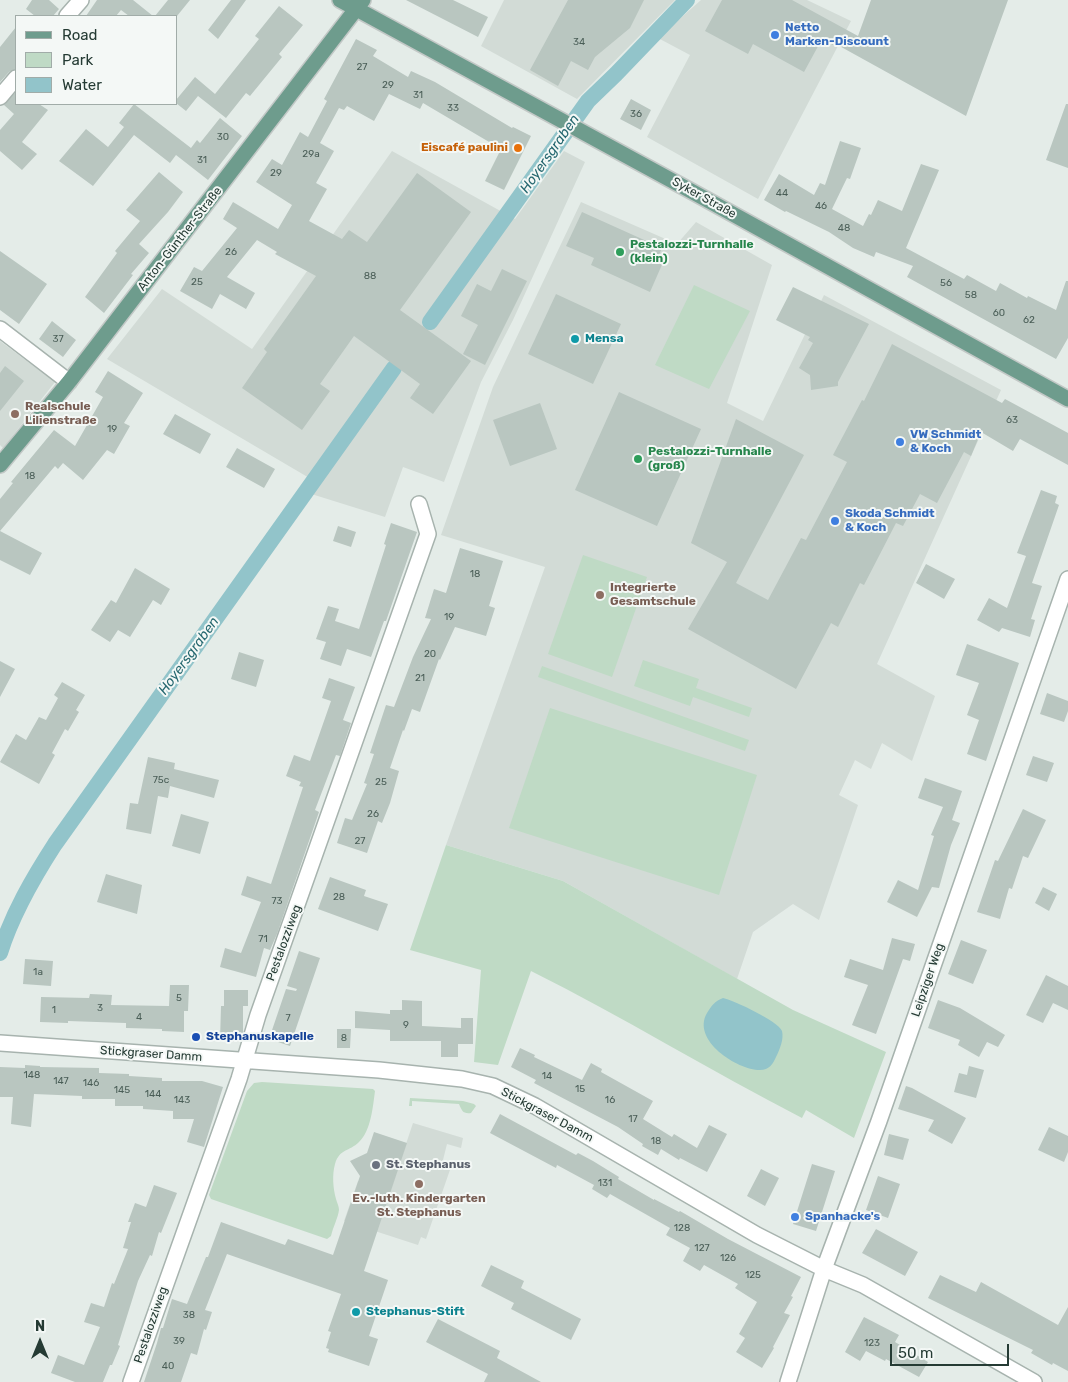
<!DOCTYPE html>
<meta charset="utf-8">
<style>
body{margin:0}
#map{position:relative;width:1068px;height:1382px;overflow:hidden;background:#e4ece8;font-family:Rubik,sans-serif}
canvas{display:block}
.legend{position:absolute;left:15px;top:15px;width:162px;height:90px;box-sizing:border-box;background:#f4f8f6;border:1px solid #a1aca8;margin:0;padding:6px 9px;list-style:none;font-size:15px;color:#253b34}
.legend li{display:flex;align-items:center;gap:10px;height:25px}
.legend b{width:25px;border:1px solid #a1aca8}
.north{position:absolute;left:15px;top:1317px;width:50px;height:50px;-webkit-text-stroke:4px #f4f8f6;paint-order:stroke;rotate:0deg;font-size:14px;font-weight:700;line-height:20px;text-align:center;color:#253b34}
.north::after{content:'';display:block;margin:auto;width:18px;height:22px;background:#253b34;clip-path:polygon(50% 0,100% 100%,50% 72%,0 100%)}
.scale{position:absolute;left:890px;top:1344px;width:119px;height:22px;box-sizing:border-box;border:2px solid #253b34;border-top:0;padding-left:6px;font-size:15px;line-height:18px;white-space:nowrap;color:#253b34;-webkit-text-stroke:4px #f4f8f6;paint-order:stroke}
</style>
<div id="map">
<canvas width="1068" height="1382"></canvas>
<ul class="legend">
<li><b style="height:6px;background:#6e9c8d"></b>Road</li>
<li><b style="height:14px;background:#bfdac5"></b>Park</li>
<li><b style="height:14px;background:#92c4ca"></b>Water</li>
</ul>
<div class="north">N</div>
<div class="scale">50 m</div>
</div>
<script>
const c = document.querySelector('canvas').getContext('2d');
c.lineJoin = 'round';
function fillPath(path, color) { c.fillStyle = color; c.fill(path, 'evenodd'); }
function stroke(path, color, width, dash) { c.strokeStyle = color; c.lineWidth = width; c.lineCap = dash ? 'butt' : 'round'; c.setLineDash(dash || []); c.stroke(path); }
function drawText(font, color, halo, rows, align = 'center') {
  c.font = font + ' Rubik,sans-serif'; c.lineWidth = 4; c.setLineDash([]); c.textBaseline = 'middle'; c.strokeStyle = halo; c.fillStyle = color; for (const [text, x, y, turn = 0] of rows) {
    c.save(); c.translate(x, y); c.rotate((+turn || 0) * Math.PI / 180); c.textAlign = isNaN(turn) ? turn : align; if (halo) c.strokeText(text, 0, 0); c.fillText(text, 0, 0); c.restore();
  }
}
fillPath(new Path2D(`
 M504 0H675L577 99 481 46Z
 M701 0H807L851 21 758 199 647 137 690 55 658 38Z
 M392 151 515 219 564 151 585 162 513 320 481 382 444 482 403 467 385 517 305 492 311 479 107 359 162 289 252 349Z
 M581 202 677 244 696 222 772 265 727 403 763 421 824 295 1001 390 877 664 935 696 912 761 882 743 871 769 855 760 839 795 858 805 819 920 793 904 753 932 737 979 563 881 446 845 545 567 441 535 493 387Z
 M0 341 55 382 3 448 0 445Z
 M413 1123 463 1138 461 1148 447 1144 443 1160 452 1164 426 1239 421 1237 418 1245 344 1221 358 1181 390 1192Z`), '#d2dbd6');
fillPath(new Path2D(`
 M694 285 750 311 709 389 655 365Z
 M583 555 647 577 612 677 548 654Z
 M643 660 699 679 696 688 752 708 749 717 693 697 690 706 634 686Z
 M542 666 749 740 745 751 538 677Z
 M550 708 757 775 719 895 509 828Z
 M446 845 563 881 793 1010 886 1052 854 1138 806 1110 802 1118C711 1071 623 1017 531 971L498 1065 474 1062 481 970 410 950Z
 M262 1082 373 1089 375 1091C373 1106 371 1131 359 1142 349 1152 340 1148 335 1164 332 1175 333 1188 336 1199 337 1203 339 1206 339 1210 338 1218 333 1227 331 1236L327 1239 211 1199 209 1195 247 1091 254 1083Z
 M410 1098 463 1101 474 1104 476 1106 471 1113C463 1114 462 1111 459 1104L412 1101V1106H409Z`), '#bfdac5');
fillPath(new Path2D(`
 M723 998C735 1001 778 1021 782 1031 784 1039 780 1049 776 1057 773 1064 769 1070 760 1070 737 1070 691 1040 707 1013 712 1005 715 1001 723 998Z`), '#92c4ca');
stroke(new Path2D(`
 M430 322 588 101 616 74 687 0
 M0 953C12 914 33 878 55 844L394 368`), '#92c4ca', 16);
fillPath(new Path2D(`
 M32 0H49L59 9 53 16H35L26 9Z
 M97 0H133L153 16H129L121 10 116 16H86Z
 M168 0H190L177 16H155Z
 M231 0H246L218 39 208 30Z
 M406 0H453L488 17 478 37Z
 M568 0H644L630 28 595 57 588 70 571 61 558 86 530 70Z
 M722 0H792L858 36 871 0H1008L966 116 834 43 833 45 822 39 804 72 753 44 748 54 705 31Z
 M279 6 303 25 279 54 282 57 250 96 246 93 226 118 198 96 186 111 176 103V100L195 77 215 94 259 39 255 36Z
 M16 27V69L9 72 0 82V47Z
 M356 39 377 50 373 56 408 77 411 71 435 82 512 128 513 127 531 136 504 190 485 181 501 149 423 103 420 109 389 94 374 121 347 106 344 110 339 108 320 143 334 151 316 183 327 189 309 221 342 239 349 230 367 242 417 173 471 212 400 310 471 361 433 414 410 398 420 384 354 336 320 384 330 391 302 430 242 388 267 352 264 349 316 276 275 254 277 252 257 240 227 277 255 293 246 309 220 294 212 309 180 291 194 267 202 271 237 228 223 219 233 202 278 229 292 205 256 182 272 159 282 165 300 132 308 137 327 101 324 99Z
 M16 92V104H39L48 110 22 142 37 154 22 170 0 151V130L14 114 4 105Z
 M631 99 651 110 641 130 620 119Z
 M134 104 191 148 197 140 200 143 220 118 242 136 208 180 176 155 170 163 134 135 93 186 59 161 86 129 108 147 124 127 119 123Z
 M1066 104H1068V168L1046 160Z
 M840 141 861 148 850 179 847 178 832 209 863 226 869 214 871 215 878 200 902 211 921 164 939 170 906 248 964 279 967 275 996 291 1000 283 1027 298 1028 296 1056 310 1066 281H1068V338L1056 359 907 277 913 266 876 252 874 257 853 248 829 232 786 211 785 212 764 200 779 174 814 195 820 183 825 185Z
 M159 172 183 192 168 212 139 244 149 253 131 274 133 275 104 313 85 297 117 253 115 251 140 221 126 210Z
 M582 212 662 248 658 257 664 260 650 292 591 265 594 258 566 246Z
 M0 251 47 284 19 324 0 310Z
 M502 269 527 281 485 365 463 354 478 325 461 316 477 284 491 291Z
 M793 287 869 324 838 382V386L811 390 810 375 799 368 813 343 808 340 810 337 776 320Z
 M556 294 621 324 593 384 528 354Z
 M52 321 76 340 63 357 39 339Z
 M892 344 1002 403 1005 399 1068 433V465L1020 439 1013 451 981 432 971 456 964 452 937 503 920 494 903 526 896 523 864 585 860 583 838 627 831 623 796 689 688 629 727 562 691 543 736 419 804 455 736 583 768 600 801 538 806 540 847 462 833 455 862 400 864 401Z
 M5 366 24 381 0 411V373Z
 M108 371 143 393 124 423 130 426 114 454 107 450 83 480 63 463 58 469 55 466 0 531 42 553 30 575 0 560V499L13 483 11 482 54 430 75 446 103 397 95 392Z
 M619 392 701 429 657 526 575 490Z
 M540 403 557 449 510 466 493 420Z
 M175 414 211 434 200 454 163 434Z
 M237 448 275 469 264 488 226 467Z
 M1041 490 1057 496 1055 503 1059 505 1032 583 1042 586 1031 619 1035 620 1030 637 1002 628 999 632 977 620 989 598 1007 608 1026 556 1017 553Z
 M391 523 417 532 386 621H384L371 657 347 649 341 666 320 659 326 642 316 639 328 606 339 609 335 621 359 629 386 545 384 544Z
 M338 526 356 532 351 547 333 541Z
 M460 548 503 561 489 606 495 608 486 636 455 627 440 660 439 659 420 712 412 709 404 731 403 730 390 768 399 771 390 803 382 823 378 821 367 853 337 843 345 818 352 820 367 784 364 783 374 754 370 753 386 705 394 707 413 657 431 619 425 618 434 589 446 593Z
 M926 564 955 579 944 599 916 583Z
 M135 568 170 589 161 605 153 600 130 637 118 630 110 642 91 630 111 600 116 603Z
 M967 644 1019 663 986 761 967 754 979 720 967 715 979 683 956 675Z
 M239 652 264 660 256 687 231 679Z
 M0 661 15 669 0 697Z
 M329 678 355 687 343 720 351 723 340 756 336 755 315 810 319 812 277 934 270 950 264 948 256 977 220 967 225 948 241 953 261 902 241 895 247 876 271 884 303 787 299 786 301 782 286 776 294 755 310 761 331 701 322 698Z
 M62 682 85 695 76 710 79 712 68 731 65 729 52 753 55 755 39 784 0 762 16 734 26 740 39 717 46 720 58 698 54 695Z
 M1047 693 1068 701V711L1064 722 1040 714Z
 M1033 756 1054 763 1047 782 1026 775Z
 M148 757 175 763 174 769 219 780 214 798 170 786 168 798 158 796 151 834 126 829 130 803 138 804Z
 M925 778 962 791 952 820 960 823 951 845 939 888 932 887 917 917 887 902 898 880 918 890 934 836 931 835 943 807 918 798Z
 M1023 809 1046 820 1028 858 1023 856 1012 889 1009 888 1000 919 977 912 995 860 998 861Z
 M181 814 209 822 200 854 172 846Z
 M106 874 142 885 137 914 97 902Z
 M330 877 366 890 364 896 388 904 378 931 318 909Z
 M1043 887 1057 894 1049 911 1035 903Z
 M892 938 915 944 910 961 903 959 876 1034 852 1025 868 985 844 977 850 959 883 970Z
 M961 940 987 950 973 984 948 974Z
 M299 951 320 958 290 1046 269 1039 286 989 296 991 297 989 287 986Z
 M25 959 53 961 51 986 23 984Z
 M1046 975 1068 986V1010L1053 1003 1043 1023 1026 1015Z
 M170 985H189L188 1011H184V1032L162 1031V1029L126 1028V1023L68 1021V1023L40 1022 41 997 89 998 90 994 112 995 111 1005 169 1006Z
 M224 990H248V1006H243V1034L240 1042 220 1041 221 1006H224Z
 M402 1000 422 1001V1026L461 1028V1018H473V1044H458V1057H441V1041H390V1030L355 1028V1011L390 1014V1010H402Z
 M938 1000 960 1008 1005 1035 998 1047 987 1042 979 1057 958 1045 960 1040 928 1028Z
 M337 1029H351L350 1048H337Z
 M520 1048 535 1055 534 1057 582 1080 591 1063 602 1069 601 1072 653 1101 643 1119 672 1137 674 1134 697 1148 709 1125 727 1134 707 1172 680 1158 679 1160 661 1149 658 1155 642 1146 643 1144 618 1127 534 1083 536 1080 511 1067Z
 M25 1065 40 1066V1067L99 1068V1073L129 1074V1076L162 1078V1081H202L223 1087 204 1147 187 1142 194 1119H173V1111L143 1109V1106H115V1099H82V1096L34 1094 31 1127 11 1124 13 1097H0V1067L25 1068Z
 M969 1066 984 1070 976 1098 954 1092 959 1073 967 1075Z
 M906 1086 912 1088 966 1118 952 1144 928 1131 934 1120 898 1109Z
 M500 1114 576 1155 578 1153 593 1161 619 1177 618 1179 654 1200V1199L679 1212 680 1211 728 1239 801 1277 791 1296 793 1297 784 1313 790 1315 773 1347 774 1348 762 1368 736 1352 745 1338 739 1334 757 1302 735 1288 738 1284 704 1265 700 1271 683 1261 690 1248 666 1235 670 1228 610 1194 607 1198 592 1189 594 1185 557 1165 556 1168 490 1133Z
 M1049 1127 1068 1136V1152L1064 1162 1038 1150Z
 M374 1132 407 1143 364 1271 388 1280 369 1336 378 1339 369 1366 328 1352 329 1349 326 1348 331 1332 328 1331 341 1294 227 1254 205 1310 212 1312 206 1330 204 1329 197 1355 191 1353 181 1382H144L157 1343 161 1328H163L172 1299 187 1304 206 1257H208L221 1222 285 1245 288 1239 333 1255 360 1176 350 1161 367 1153Z
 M889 1134 909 1139 903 1160 884 1155Z
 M812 1164 835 1171 816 1231 793 1224Z
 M761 1169 779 1178 765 1206 747 1196Z
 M878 1176 900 1184 888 1218 866 1210Z
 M154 1185 177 1193 161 1233 159 1232 152 1256 150 1255 138 1281 118 1345 120 1346 112 1365H110L103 1382H75L51 1373 58 1355 84 1365 100 1327 84 1322 91 1303 104 1307 112 1283 114 1284 128 1249 123 1248 131 1222H128L135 1203 146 1207Z
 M876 1229 918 1252 905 1276 862 1253Z
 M491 1265 524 1281 521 1288 581 1319 571 1340 511 1309 514 1303 481 1286Z
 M940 1275 976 1292 981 1282 1058 1325 1068 1307V1371L1053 1363 1052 1365 1031 1353 1033 1350 928 1298Z
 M864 1317 899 1335 895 1342 928 1362 919 1377 886 1359 885 1361 866 1351 860 1361 845 1352Z
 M438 1319 500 1351 497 1358 541 1382H484L488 1374 426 1342Z`), '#b9c6c0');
const minor = new Path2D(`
 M67 16 81 0
 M0 97 16 78
 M0 329 69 382
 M0 1043 379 1070 462 1079 493 1086 535 1106 757 1235 824 1269 863 1285 1034 1382
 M131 1382 239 1079 258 1015 428 534 419 504
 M788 1382 824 1269 879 1121 1068 579`);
const major = new Path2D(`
 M340 0 691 191 1068 399
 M0 465 69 382 363 0`);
stroke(minor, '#a7b3ae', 18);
stroke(major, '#c2c8c6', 18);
stroke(minor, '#fff', 15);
stroke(major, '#6e9c8d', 15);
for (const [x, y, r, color] of [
 [775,35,5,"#3f7fe0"],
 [518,148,5,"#e8710a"],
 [620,252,5,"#2e9e5b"],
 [575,339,5,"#0f9aa8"],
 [15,414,5,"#8d6e63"],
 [900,442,5,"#3f7fe0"],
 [638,459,5,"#2e9e5b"],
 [835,521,5,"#3f7fe0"],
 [600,595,5,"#8d6e63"],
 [196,1037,5,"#1a4fb4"],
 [376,1165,5,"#6b7280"],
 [419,1184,5,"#8d6e63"],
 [795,1217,5,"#3f7fe0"],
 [356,1312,5,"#0f9aa8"]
]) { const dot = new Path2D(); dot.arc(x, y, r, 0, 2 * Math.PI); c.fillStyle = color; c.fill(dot); stroke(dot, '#f4f8f6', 2); }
drawText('10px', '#4a5e57', null, [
 ["34",579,42],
 ["27",362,67],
 ["29",388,85],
 ["31",418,95],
 ["33",453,108],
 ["36",636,114],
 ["30",223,137],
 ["29a",311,154],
 ["31",202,160],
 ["29",276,173],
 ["44",782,193],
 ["46",821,206],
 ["48",844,228],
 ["26",231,252],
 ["88",370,276],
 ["25",197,282],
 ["56",946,283],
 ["58",971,295],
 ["60",999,313],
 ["62",1029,320],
 ["37",58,339],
 ["63",1012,420],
 ["19",112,429],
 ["18",30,476],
 ["18",475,574],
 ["19",449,617],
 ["20",430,654],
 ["21",420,678],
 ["75c",161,780],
 ["25",381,782],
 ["26",373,814],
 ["27",360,841],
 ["28",339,897],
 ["73",277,901],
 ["71",263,939],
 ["1a",38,972],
 ["5",179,998],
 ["3",100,1008],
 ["1",54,1010],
 ["4",139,1017],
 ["7",288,1018],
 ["9",406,1025],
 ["8",344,1038],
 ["148",32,1075],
 ["14",547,1076],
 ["147",61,1081],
 ["146",91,1083],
 ["15",580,1089],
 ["145",122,1090],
 ["144",153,1094],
 ["143",182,1100],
 ["16",610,1100],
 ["17",633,1119],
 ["18",656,1141],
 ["131",605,1183],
 ["128",682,1228],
 ["127",702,1248],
 ["126",728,1258],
 ["125",753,1275],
 ["38",189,1315],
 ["39",179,1341],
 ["123",872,1343],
 ["40",168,1366]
]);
drawText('bold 12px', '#366cbe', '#f4f8f6', [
 ["Netto",785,28],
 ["Marken-Discount",785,42],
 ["VW Schmidt",910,435],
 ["& Koch",910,449],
 ["Skoda Schmidt",845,514],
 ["& Koch",845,528],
 ["Spanhacke's",805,1217]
], 'left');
drawText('bold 12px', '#c56008', '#f4f8f6', [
 ["Eiscafé paulini",508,148]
], 'right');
drawText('12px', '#253b34', '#f4f8f6', [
 ["Syker Straße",704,198,29],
 ["Anton-Günther-Straße",180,239,-52],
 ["Pestalozziweg",284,943,-70],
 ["Leipziger Weg",928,980,-71],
 ["Stickgraser Damm",151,1054,4],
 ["Stickgraser Damm",547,1115,28],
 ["Pestalozziweg",151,1325,-71]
]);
drawText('bold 12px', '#27864d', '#f4f8f6', [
 ["Pestalozzi-Turnhalle",630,245],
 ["(klein)",630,259],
 ["Pestalozzi-Turnhalle",648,452],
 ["(groß)",648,466]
], 'left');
drawText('bold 12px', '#0d838f', '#f4f8f6', [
 ["Mensa",585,339],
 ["Stephanus-Stift",366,1312]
], 'left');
drawText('bold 12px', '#785e54', '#f4f8f6', [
 ["Realschule",25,407],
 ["Lilienstraße",25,421],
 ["Integrierte",610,588],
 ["Gesamtschule",610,602],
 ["Ev.-luth. Kindergarten",419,1199,"center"],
 ["St. Stephanus",419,1213,"center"]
], 'left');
drawText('bold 12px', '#164399', '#f4f8f6', [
 ["Stephanuskapelle",206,1037]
], 'left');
drawText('bold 12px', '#5b616d', '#f4f8f6', [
 ["St. Stephanus",386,1165]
], 'left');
drawText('italic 14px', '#266870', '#f4f8f6', [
 ["Hoyersgraben",550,154,-55],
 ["Hoyersgraben",189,656,-54]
]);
</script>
